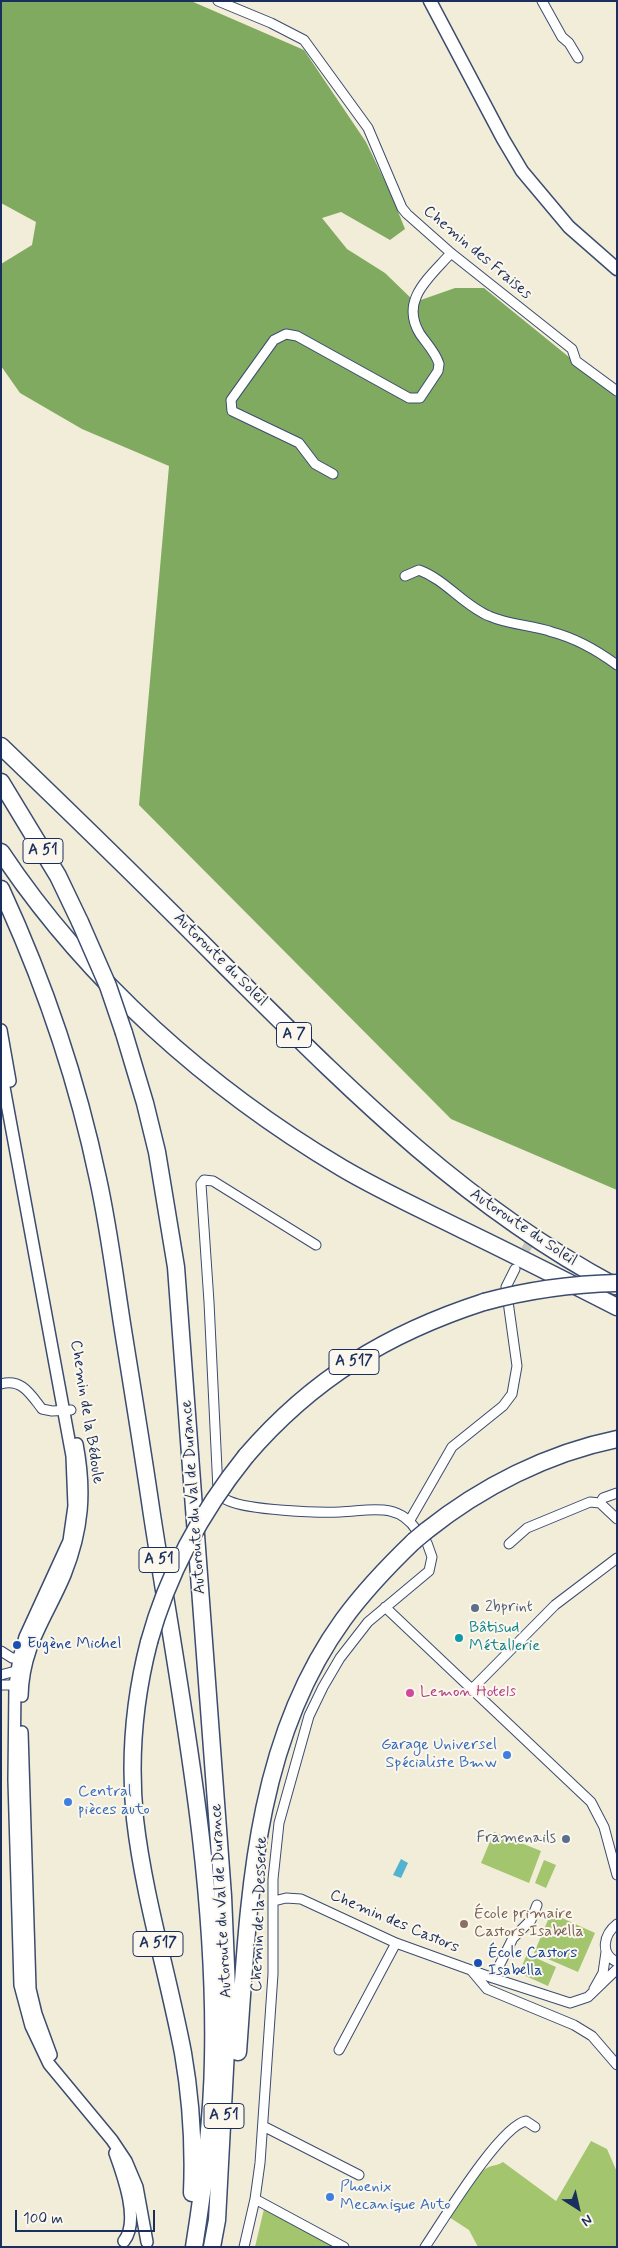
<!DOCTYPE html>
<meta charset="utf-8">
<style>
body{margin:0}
#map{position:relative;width:618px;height:2248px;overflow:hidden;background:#f2edd8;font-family:Mynerve,sans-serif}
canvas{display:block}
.frame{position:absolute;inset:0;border:2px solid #1b2f5e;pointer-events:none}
.north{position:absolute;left:553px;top:2183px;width:50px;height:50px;-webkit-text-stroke:4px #fbf7ec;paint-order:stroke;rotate:145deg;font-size:14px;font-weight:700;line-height:20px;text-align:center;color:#1b2f5e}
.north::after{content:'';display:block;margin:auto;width:18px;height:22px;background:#1b2f5e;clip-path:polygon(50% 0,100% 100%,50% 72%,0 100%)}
.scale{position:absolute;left:15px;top:2210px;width:140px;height:22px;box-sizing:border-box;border:2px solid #1b2f5e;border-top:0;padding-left:6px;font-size:15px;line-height:18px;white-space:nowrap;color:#1b2f5e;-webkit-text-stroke:4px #fbf7ec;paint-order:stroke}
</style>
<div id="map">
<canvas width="618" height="2248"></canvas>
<div class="frame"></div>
<div class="north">N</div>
<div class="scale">100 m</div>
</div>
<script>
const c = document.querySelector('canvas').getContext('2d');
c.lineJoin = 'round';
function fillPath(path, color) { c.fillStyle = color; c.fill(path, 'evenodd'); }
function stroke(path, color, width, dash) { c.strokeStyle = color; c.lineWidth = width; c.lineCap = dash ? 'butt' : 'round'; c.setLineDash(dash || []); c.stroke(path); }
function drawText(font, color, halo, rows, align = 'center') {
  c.font = font + ' Mynerve,sans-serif'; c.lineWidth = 4; c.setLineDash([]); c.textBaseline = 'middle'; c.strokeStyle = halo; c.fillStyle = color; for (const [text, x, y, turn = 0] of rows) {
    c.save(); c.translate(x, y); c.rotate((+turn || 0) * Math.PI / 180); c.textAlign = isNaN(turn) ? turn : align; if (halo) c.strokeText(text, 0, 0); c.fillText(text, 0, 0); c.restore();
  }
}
fillPath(new Path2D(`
 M494 1832 541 1851 529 1883 481 1863Z
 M544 1860 556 1865 546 1888 535 1883Z
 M551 1913 595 1933 578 1972 534 1953Z
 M527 1954 556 1967 548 1986 519 1973Z
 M591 2141 607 2149 617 2172V2247H478L469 2230 449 2217C460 2202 470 2180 485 2169 491 2165 497 2166 503 2162L556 2201Z
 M264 2209 335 2247H255Z`), '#a2c56e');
fillPath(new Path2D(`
 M1 1H191L304 50 366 142 391 194 405 229 390 240 341 212 322 218 347 249 385 273 415 302 455 288H484L617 396V1190L451 1119 139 805 169 466 82 429 20 393 1 366V264L32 245 36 222 1 203Z`), '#81aa61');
fillPath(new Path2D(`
 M401 1859 408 1863 401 1878 393 1875Z`), '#52b3d1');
stroke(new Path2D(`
 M519 1262 538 1227`), '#c7c7c0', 9, [9, 4.5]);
const minor = new Path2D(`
 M218 1 271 23 304 40 368 128 402 208 407 214 451 253 572 349 576 361 617 391
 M542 1 562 37 569 43 578 58
 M333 474 315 464 299 443 232 411 231 400 274 340 286 334 297 336 409 398H420L438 371 439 364C436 353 427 344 420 334 399 300 430 277 451 253
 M405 576 419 570C446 580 463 605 489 616 509 625 532 625 552 632 575 638 598 651 617 665
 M316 1245 213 1181 204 1180 201 1184 209 1302 218 1490C220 1495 223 1499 229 1501 249 1510 317 1513 340 1512 369 1511 398 1501 417 1531
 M1 1384C22 1378 31 1395 42 1409L52 1411 71 1410
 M600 1503 603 1498 617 1493
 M410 1520 452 1447 503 1406 512 1394 517 1366 506 1287 515 1269
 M509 1544 527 1528 590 1502 600 1503 617 1519
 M385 1607 591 1802 604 1827 617 1875
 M1 1651 12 1658H19
 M1 1675 23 1669
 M1 1685H21
 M472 1689 555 1605 617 1558
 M274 1901 286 1898 301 1899 396 1943 493 1978 570 2003 588 1997 617 1969
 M617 1924C604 1934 599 1954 617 1962
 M471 1970 487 1989 574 2025 592 2036 617 2065
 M493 1978 513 1938 531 1920 537 1905
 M594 1989 603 1973 606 1952
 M339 2050 396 1943
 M263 2126 359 2175
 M255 2199 344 2247
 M244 2247 255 2199 260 2163 273 1974V1879L279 1823 309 1716 323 1687 340 1658 368 1622 429 1571 432 1557 427 1543
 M425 2247C442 2222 500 2126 526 2121L535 2127`);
const tertiary = new Path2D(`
 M1 1030 10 1081
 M1 1071 72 1456 74 1506 69 1541 25 1637 19 1658 15 1685 14 1780 20 1985 31 2026 49 2064 112 2140 126 2161 137 2187 147 2242
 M22 1696C23 1646 47 1618 65 1575 83 1530 86 1491 77 1444
 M22 1732 30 1989 36 2014 51 2055
 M115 2153C123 2175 140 2221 124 2241`);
const secondary = new Path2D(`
 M430 1 503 139 522 171 569 227 617 269`);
const motorway = new Path2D(`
 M1 746C77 819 153 893 227 968 349 1089 462 1204 615 1286
 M1 782 58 876 80 922
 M1 852C87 981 209 1089 342 1168 381 1191 423 1210 463 1230 515 1255 566 1281 617 1307
 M1 889C44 982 77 1079 98 1179 109 1229 115 1279 123 1330 133 1392 143 1453 152 1515 180 1696 217 1877 213 2060 212 2123 204 2185 194 2247
 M124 1033 145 1103 157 1152 176 1267 223 1896 228 2012 217 2220 212 2247
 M246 1456C312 1379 388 1333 484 1302
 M426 1531C481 1487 548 1453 617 1439
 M149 1642C134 1700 129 1759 135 1819 144 1898 168 1974 183 2053 191 2099 194 2146 192 2193
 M238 2052C249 1904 252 1746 343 1620 364 1591 388 1566 414 1541`);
stroke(minor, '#3b4c70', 11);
stroke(tertiary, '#3b4c70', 14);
stroke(secondary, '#3b4c70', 15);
stroke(motorway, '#3b4c70', 19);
stroke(minor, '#fff', 9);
stroke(tertiary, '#fff', 11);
stroke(secondary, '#fff', 12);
stroke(motorway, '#fff', 16);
const motorwayBridge = new Path2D(`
 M80 922 108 986 124 1033
 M484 1302C528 1290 571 1284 617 1283
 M414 1541 426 1531
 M149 1642C168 1573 201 1512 246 1456`);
stroke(motorwayBridge, '#3b4c70', 19, []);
stroke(motorwayBridge, '#fff', 16);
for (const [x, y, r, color] of [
 [475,1608,5,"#5c6f8a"],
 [459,1638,5,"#0f9aa8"],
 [17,1645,5,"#1a4fb4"],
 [410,1693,5,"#d1479c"],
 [507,1755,5,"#3f7fe0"],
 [68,1802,5,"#3f7fe0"],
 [566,1839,5,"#5c6f8a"],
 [464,1924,5,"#8d6e63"],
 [478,1963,5,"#1a4fb4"],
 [330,2197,5,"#3f7fe0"]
]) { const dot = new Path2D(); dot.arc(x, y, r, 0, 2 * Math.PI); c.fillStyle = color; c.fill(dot); stroke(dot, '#fbf7ec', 2); }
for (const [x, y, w] of [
 [43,851,40],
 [294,1035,35],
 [354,1362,50],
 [159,1560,40],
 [158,1944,50],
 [224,2116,40]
]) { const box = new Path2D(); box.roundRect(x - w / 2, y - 12.5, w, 25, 4); c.fillStyle = '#fbf7ec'; c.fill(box); stroke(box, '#1b2f5e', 1); }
drawText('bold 15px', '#1b2f5e', null, [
 ["A 51",43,851],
 ["A 7",294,1035],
 ["A 517",354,1362],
 ["A 51",159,1560],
 ["A 517",158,1944],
 ["A 51",224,2116]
]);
drawText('16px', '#1b2f5e', '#fbf7ec', [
 ["Chemin des Fraises",477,253,40],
 ["Autoroute du Soleil",220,960,45],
 ["Autoroute du Soleil",523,1228,34],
 ["Chemin de la Bédoule",86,1412,81],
 ["Autoroute du Val de Durance",194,1497,-94],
 ["Autoroute du Val de Durance",222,1901,-93],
 ["Chemin de la Desserte",260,1914,-88],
 ["Chemin des Castors",394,1922,23]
]);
drawText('16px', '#4e5e75', '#fbf7ec', [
 ["2bprint",485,1608],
 ["Framenails",556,1839,"right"]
], 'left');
drawText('16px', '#0d838f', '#fbf7ec', [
 ["Bâtisud",469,1629],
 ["Métallerie",469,1647]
], 'left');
drawText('16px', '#164399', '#fbf7ec', [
 ["Eugène Michel",27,1645],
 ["École Castors",488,1954],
 ["Isabella",488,1972]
], 'left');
drawText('16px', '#b23c85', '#fbf7ec', [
 ["Lemon Hotels",420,1693]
], 'left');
drawText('16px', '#366cbe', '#fbf7ec', [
 ["Garage Universel",497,1746,"right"],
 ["Spécialiste Bmw",497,1764,"right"],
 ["Central",78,1793],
 ["pièces auto",78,1811],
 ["Phoenix",340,2188],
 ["Mecanique Auto",340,2206]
], 'left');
drawText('16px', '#785e54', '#fbf7ec', [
 ["École primaire",474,1915],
 ["Castors Isabella",474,1933]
], 'left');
</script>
